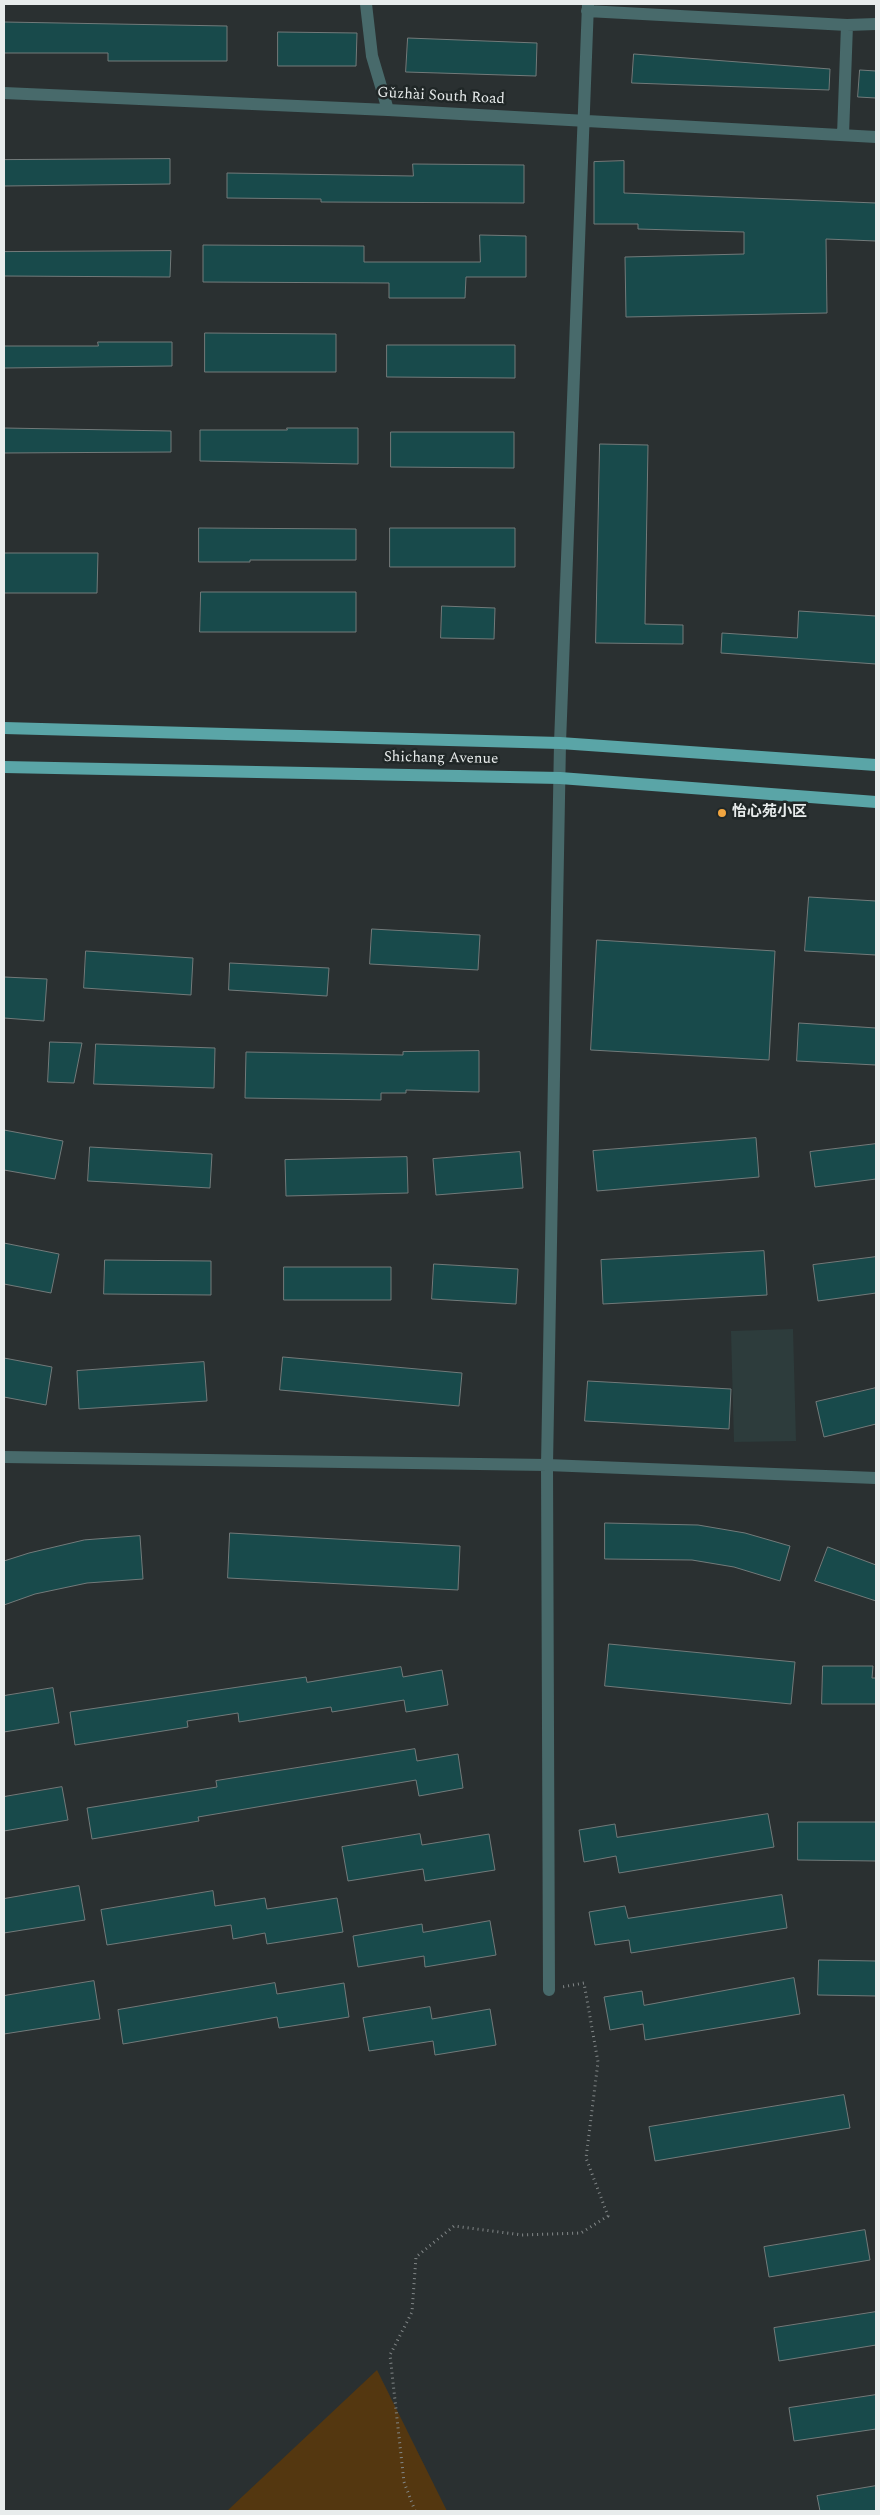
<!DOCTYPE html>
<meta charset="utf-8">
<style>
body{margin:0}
#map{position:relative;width:880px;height:2515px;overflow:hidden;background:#2a3031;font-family:Spectral,serif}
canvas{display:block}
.frame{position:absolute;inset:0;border:5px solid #e8ecec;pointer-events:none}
</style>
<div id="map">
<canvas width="880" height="2515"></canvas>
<div class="frame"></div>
</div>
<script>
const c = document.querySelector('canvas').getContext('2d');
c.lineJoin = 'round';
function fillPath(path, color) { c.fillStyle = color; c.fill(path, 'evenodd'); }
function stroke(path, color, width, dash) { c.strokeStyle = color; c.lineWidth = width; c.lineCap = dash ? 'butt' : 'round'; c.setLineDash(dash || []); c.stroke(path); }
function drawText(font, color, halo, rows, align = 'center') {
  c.font = font + ' Spectral,"Noto Sans SC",serif'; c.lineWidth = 5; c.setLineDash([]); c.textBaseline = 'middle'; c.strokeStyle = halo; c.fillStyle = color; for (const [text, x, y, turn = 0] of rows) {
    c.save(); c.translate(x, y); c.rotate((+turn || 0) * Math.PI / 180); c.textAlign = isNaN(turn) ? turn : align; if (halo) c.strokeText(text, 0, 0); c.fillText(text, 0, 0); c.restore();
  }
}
fillPath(new Path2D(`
 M793 1329 796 1441 734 1442 731 1331Z`), '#2d3c3c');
fillPath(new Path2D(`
 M377 2370 447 2511H227Z`), '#543710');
const building = new Path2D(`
 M4 22 227 26V61H108V53H4Z
 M278 32 357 33 356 66H278Z
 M408 38 537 43 536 76 406 72Z
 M634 54 830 69 829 90 632 83Z
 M860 70 876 71V98L858 97Z
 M170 159V184L4 186V160Z
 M624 161V193L876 203V241L826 239 827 313 626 317 625 257 744 254V232L638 229V224H594V162Z
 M413 164 524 165V203L321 202V199L227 198V173L413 176Z
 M480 235 526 236V277H466L465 298H389V283L203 282V245L364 246V262H480Z
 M171 251 170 277 4 276V252Z
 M205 333 336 334V372H205Z
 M98 342H172V366L4 368V346H98Z
 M387 345H515V378L387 377Z
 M4 428 171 431V452L4 453Z
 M287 428H358V464L200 461V430H287Z
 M391 432H514V468L391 467Z
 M600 444 648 445 645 624 683 625V644L596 643Z
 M199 528 356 529V560H250V562H199Z
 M390 528H515V567H390Z
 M4 553H98L97 593H4Z
 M201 592H356V632H200Z
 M442 606 495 608 494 639 441 638Z
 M799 611 876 616V664L721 653 722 633 797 638Z
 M809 897 876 901V955L805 951Z
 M372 929 480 935 478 970 370 964Z
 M597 940 775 951 769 1060 591 1050Z
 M86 951 193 958 191 995 84 988Z
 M230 963 329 968 327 996 229 990Z
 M4 977 47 979 44 1021 4 1018Z
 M799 1023 876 1028V1065L797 1061Z
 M50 1042 82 1043 74 1083 48 1082Z
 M96 1044 215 1048 214 1088 94 1084Z
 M479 1051V1092L406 1090V1093H381V1100L245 1098 246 1052 403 1055V1052Z
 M4 1130 63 1141 55 1179 4 1170Z
 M756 1138 759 1177 597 1191 593 1151Z
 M876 1144V1179L815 1187 810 1152Z
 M90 1147 212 1154 210 1188 88 1181Z
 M520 1152 523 1188 436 1195 433 1159Z
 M407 1157 408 1193 286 1196 285 1160Z
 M4 1243 59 1254 51 1293 4 1284Z
 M764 1251 767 1295 603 1304 601 1260Z
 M876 1257V1293L818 1301 813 1265Z
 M105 1260 211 1261V1295L104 1294Z
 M434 1264 518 1269 516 1304 432 1299Z
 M284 1267H391V1300H284Z
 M283 1357 462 1373 459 1406 280 1390Z
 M4 1358 52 1367 46 1405 4 1397Z
 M204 1362 207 1401 79 1409 77 1371Z
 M588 1381 731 1389 729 1429 585 1421Z
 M876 1388V1424L824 1437 816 1402Z
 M605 1523 698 1525 745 1533 790 1546 780 1581 734 1567 692 1560 605 1559Z
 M230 1533 460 1546 458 1590 228 1578Z
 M140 1536 143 1579 87 1583 35 1594 4 1605V1561L29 1553 84 1540Z
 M828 1547 876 1565V1601L815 1581Z
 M609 1644 795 1662 791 1704 605 1686Z
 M823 1666H873L872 1678H876V1704H822Z
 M401 1667 403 1677 442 1670 448 1705 406 1712 404 1700 332 1712 331 1707 239 1722 238 1713 187 1721 188 1727 75 1745 70 1712 306 1677 307 1682Z
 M53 1688 59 1723 4 1732V1696Z
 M415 1749 417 1761 458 1754 463 1788 419 1796 416 1780 198 1817 199 1821 92 1839 87 1808 217 1787 216 1781Z
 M62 1787 68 1820 4 1831V1797Z
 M768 1814 774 1847 619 1873 616 1856 584 1862 579 1830 615 1824 617 1837Z
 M798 1822H876V1861L798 1860Z
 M420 1834 422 1845 489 1834 495 1870 425 1881 423 1869 348 1881 342 1847Z
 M79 1886 85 1920 4 1933V1899Z
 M213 1891 215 1906 265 1898 267 1909 337 1898 343 1932 267 1944 265 1933 233 1939 231 1925 107 1945 101 1910Z
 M782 1895 787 1928 631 1953 629 1940 595 1945 589 1912 625 1906 628 1918Z
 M490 1921 496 1955 425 1967 424 1956 358 1967 353 1936 422 1924 423 1932Z
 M819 1960 876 1961V1996L818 1995Z
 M794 1978 800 2014 645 2040 643 2024 610 2030 604 1997 642 1991 644 2005Z
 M94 1981 100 2019 4 2034V1996Z
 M275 1983 277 1994 344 1983 349 2017 279 2028 277 2017 123 2044 118 2010Z
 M430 2007 432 2019 490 2009 496 2045 435 2055 433 2041 369 2051 363 2018Z
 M844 2095 850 2128 655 2161 649 2127Z
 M865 2230 870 2260 769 2277 764 2247Z
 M876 2312V2345L779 2361 774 2328Z
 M876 2395V2429L794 2441 789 2408Z
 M876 2486V2511H820L817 2496Z`);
fillPath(building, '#184a4b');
stroke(building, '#727a7a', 1);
stroke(new Path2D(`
 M415 2511 404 2482 390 2355 412 2312 416 2257 454 2226 522 2235 581 2233 608 2216 586 2158 598 2062 584 1983 562 1987`), '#828788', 3, [1, 4]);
stroke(new Path2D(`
 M366 4 372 56 388 110
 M587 11 847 25 876 24
 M4 93 388 110 876 137
 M843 135 847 25
 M4 1457 547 1465 876 1478
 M549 1990 547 1465 560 743 588 4`), '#486a6b', 12);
stroke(new Path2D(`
 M4 728 560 743 876 765
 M4 767 560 778 876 802`), '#5aa5a7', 12);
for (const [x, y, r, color] of [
 [722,813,5,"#f1a540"]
]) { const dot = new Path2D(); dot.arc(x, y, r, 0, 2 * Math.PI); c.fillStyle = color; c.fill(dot); stroke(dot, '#202727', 2); }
drawText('15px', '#e8ecec', '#202727', [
 ["Gǔzhài South Road",441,97,3],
 ["Shichang Avenue",441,759,1]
]);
drawText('bold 15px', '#e8ecec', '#202727', [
 ["怡心苑小区",732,813]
], 'left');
</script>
